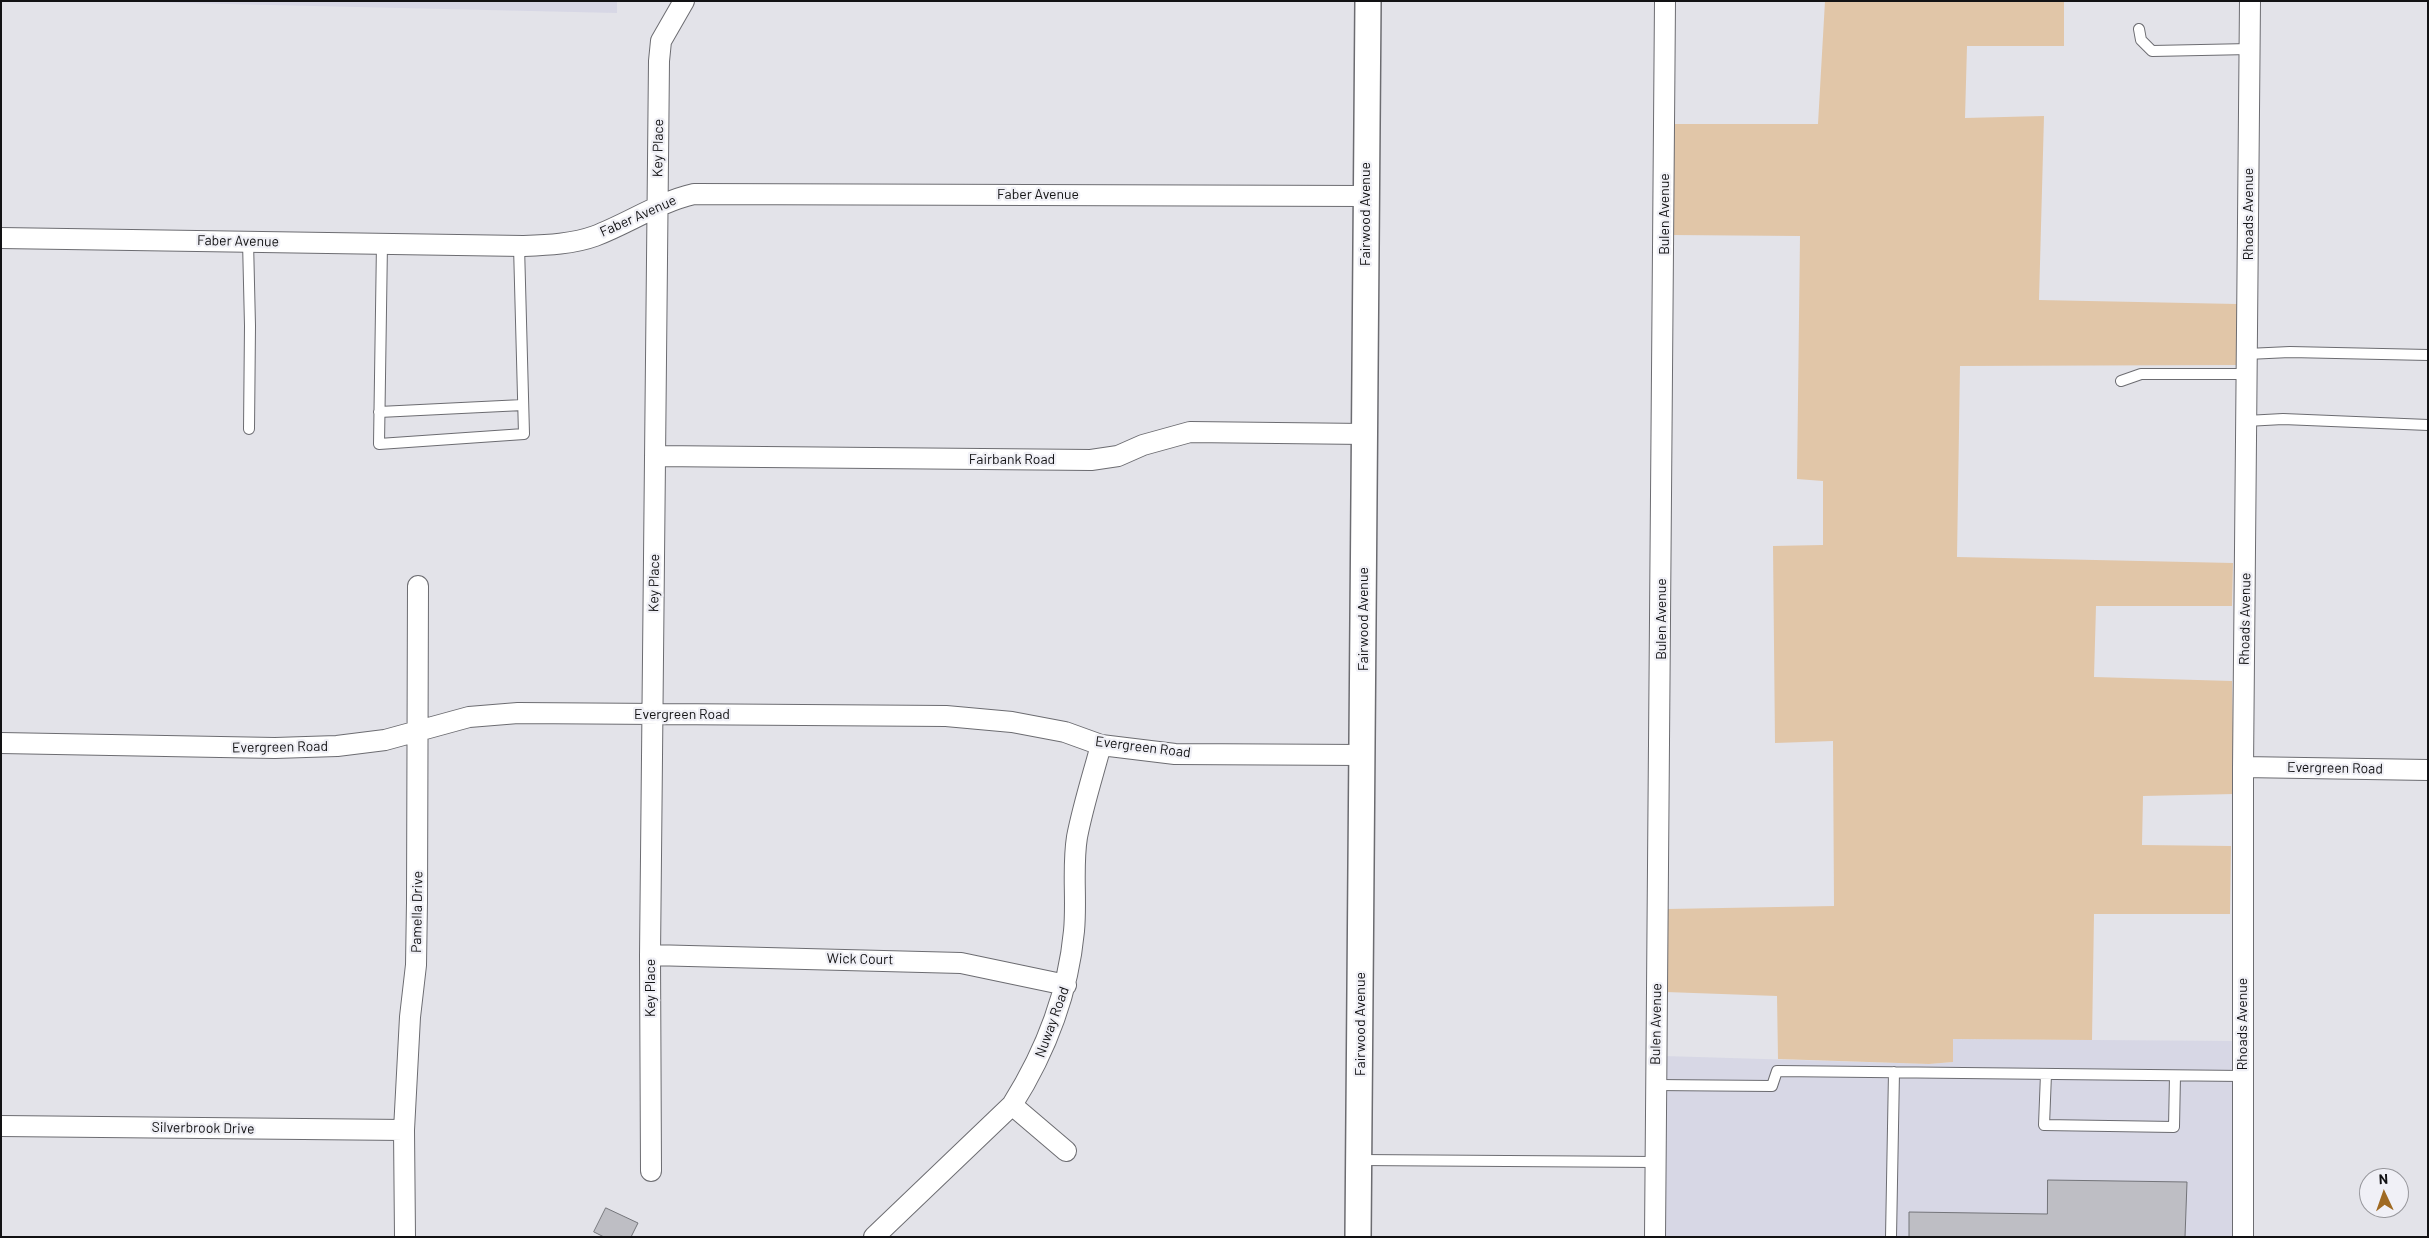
<!DOCTYPE html>
<style>
body{margin:0}
#map{position:relative;width:2429px;height:1238px;overflow:hidden;background:#e3e3e9;font-family:Barlow,sans-serif}
canvas{display:block}
.frame{position:absolute;inset:0;border:2px solid #121214;pointer-events:none}
.north{position:absolute;left:2359px;top:1168px;width:50px;height:50px;box-sizing:border-box;background:#f0f0f6;border:1px solid #97979c;border-radius:50%;rotate:357deg;font-size:14px;font-weight:700;line-height:20px;text-align:center;color:#121214}
.north::after{content:'';display:block;margin:auto;width:18px;height:22px;background:#9f6a23;clip-path:polygon(50% 0,100% 100%,50% 72%,0 100%)}
</style>
<div id="map">
<canvas width="2429" height="1238"></canvas>
<div class="frame"></div>
<div class="north">N</div>
</div>
<script>
const c = document.querySelector('canvas').getContext('2d');
c.lineJoin = 'round';
function fillPath(path, color) { c.fillStyle = color; c.fill(path, 'evenodd'); }
function stroke(path, color, width, dash) { c.strokeStyle = color; c.lineWidth = width; c.lineCap = dash ? 'butt' : 'round'; c.setLineDash(dash || []); c.stroke(path); }
function drawText(font, color, halo, rows, align = 'center') {
  c.font = font + ' Barlow,sans-serif'; c.lineWidth = 4.5; c.setLineDash([]); c.textBaseline = 'middle'; c.strokeStyle = halo; c.fillStyle = color; for (const [text, x, y, turn = 0] of rows) {
    c.save(); c.translate(x, y); c.rotate((+turn || 0) * Math.PI / 180); c.textAlign = isNaN(turn) ? turn : align; if (halo) c.strokeText(text, 0, 0); c.fillText(text, 0, 0); c.restore();
  }
}
fillPath(new Path2D(`
 M98 1H617V13Z
 M1953 1039 2235 1041 2232 1237H1662L1664 1056 1929 1064 1953 1062Z`), '#d7d7e5');
fillPath(new Path2D(`
 M1825 1H2064V46H1967L1965 118 2044 116 2039 300 2237 304V365L1960 366 1957 557 2233 563 2232 606H2096L2094 677 2232 681 2234 794 2143 796 2142 845 2231 846 2230 914H2094L2092 1040 1953 1039V1062L1929 1064 1778 1059 1777 996 1666 992 1667 909 1834 906 1833 741 1775 743 1773 546 1823 545V481L1797 479 1800 236 1671 235 1672 124H1818Z`), '#e1c6a8');
const building = new Path2D(`
 M2048 1180 2187 1182 2185 1237H1909V1212L2047 1214Z
 M606 1208 638 1223 631 1237H604L594 1232Z`);
fillPath(building, '#bebec4');
stroke(building, '#737479', 1);
const service = new Path2D(`
 M2139 29 2141 40 2152 51 2250 49
 M248 241 250 326 249 429
 M382 243 379 444 524 434 519 246
 M2247 354 2290 352 2428 355
 M2121 381 2141 374H2247
 M379 412 523 405
 M2246 421 2283 419 2428 425
 M2046 1074 2044 1125 2174 1127 2175 1076
 M1656 1085 1772 1086 1777 1071 2242 1076
 M1359 1160 1655 1162
 M1891 1237 1894 1072`);
const minor = new Path2D(`
 M1 238 523 246C547 245 573 244 595 236 629 223 659 202 694 194L1365 196
 M655 456 1091 460 1118 456 1143 445 1190 432 1365 434
 M1 743 275 748 337 746 385 740 469 717 518 713 946 716 1012 722 1065 732 1101 745 1175 754 1362 755
 M2243 767 2428 770
 M650 955 961 963 1066 985
 M1012 1105 1066 1151
 M1 1126 404 1130
 M651 1171 650 955 659 61 661 41 684 1
 M405 1237 404 1130 410 1017 416 965 417 902 418 586
 M874 1237 1012 1105C1046 1051 1068 995 1074 931 1077 900 1072 868 1077 837 1083 806 1093 775 1101 745
 M1655 1237 1665 1
 M2243 1237V767L2250 1`);
const tertiary = new Path2D(`
 M1358 1237 1368 1`);
stroke(service, '#6c6c71', 12);
stroke(minor, '#6c6c71', 22);
stroke(tertiary, '#6c6c71', 28);
stroke(service, '#fff', 10);
stroke(minor, '#fff', 20);
stroke(tertiary, '#fff', 25);
drawText('14px', '#121214', '#f0f0f6', [
 ["Key Place",658,148,-89],
 ["Faber Avenue",1038,194],
 ["Fairwood Avenue",1365,214,-90],
 ["Bulen Avenue",1664,214,-90],
 ["Rhoads Avenue",2248,214,-90],
 ["Faber Avenue",638,216,-24],
 ["Faber Avenue",238,241,1],
 ["Fairbank Road",1012,459],
 ["Key Place",654,583,-89],
 ["Fairwood Avenue",1363,619,-90],
 ["Bulen Avenue",1661,619,-90],
 ["Rhoads Avenue",2245,619,-89],
 ["Evergreen Road",682,714],
 ["Evergreen Road",280,747,-1],
 ["Evergreen Road",1143,747,7],
 ["Evergreen Road",2335,768,1],
 ["Pamella Drive",417,912,-89],
 ["Wick Court",860,959,1],
 ["Key Place",650,988,-90],
 ["Nuway Road",1052,1022,-70],
 ["Fairwood Avenue",1360,1024,-90],
 ["Bulen Avenue",1656,1024,-89],
 ["Rhoads Avenue",2242,1024,-90],
 ["Silverbrook Drive",203,1128,1]
]);
</script>
